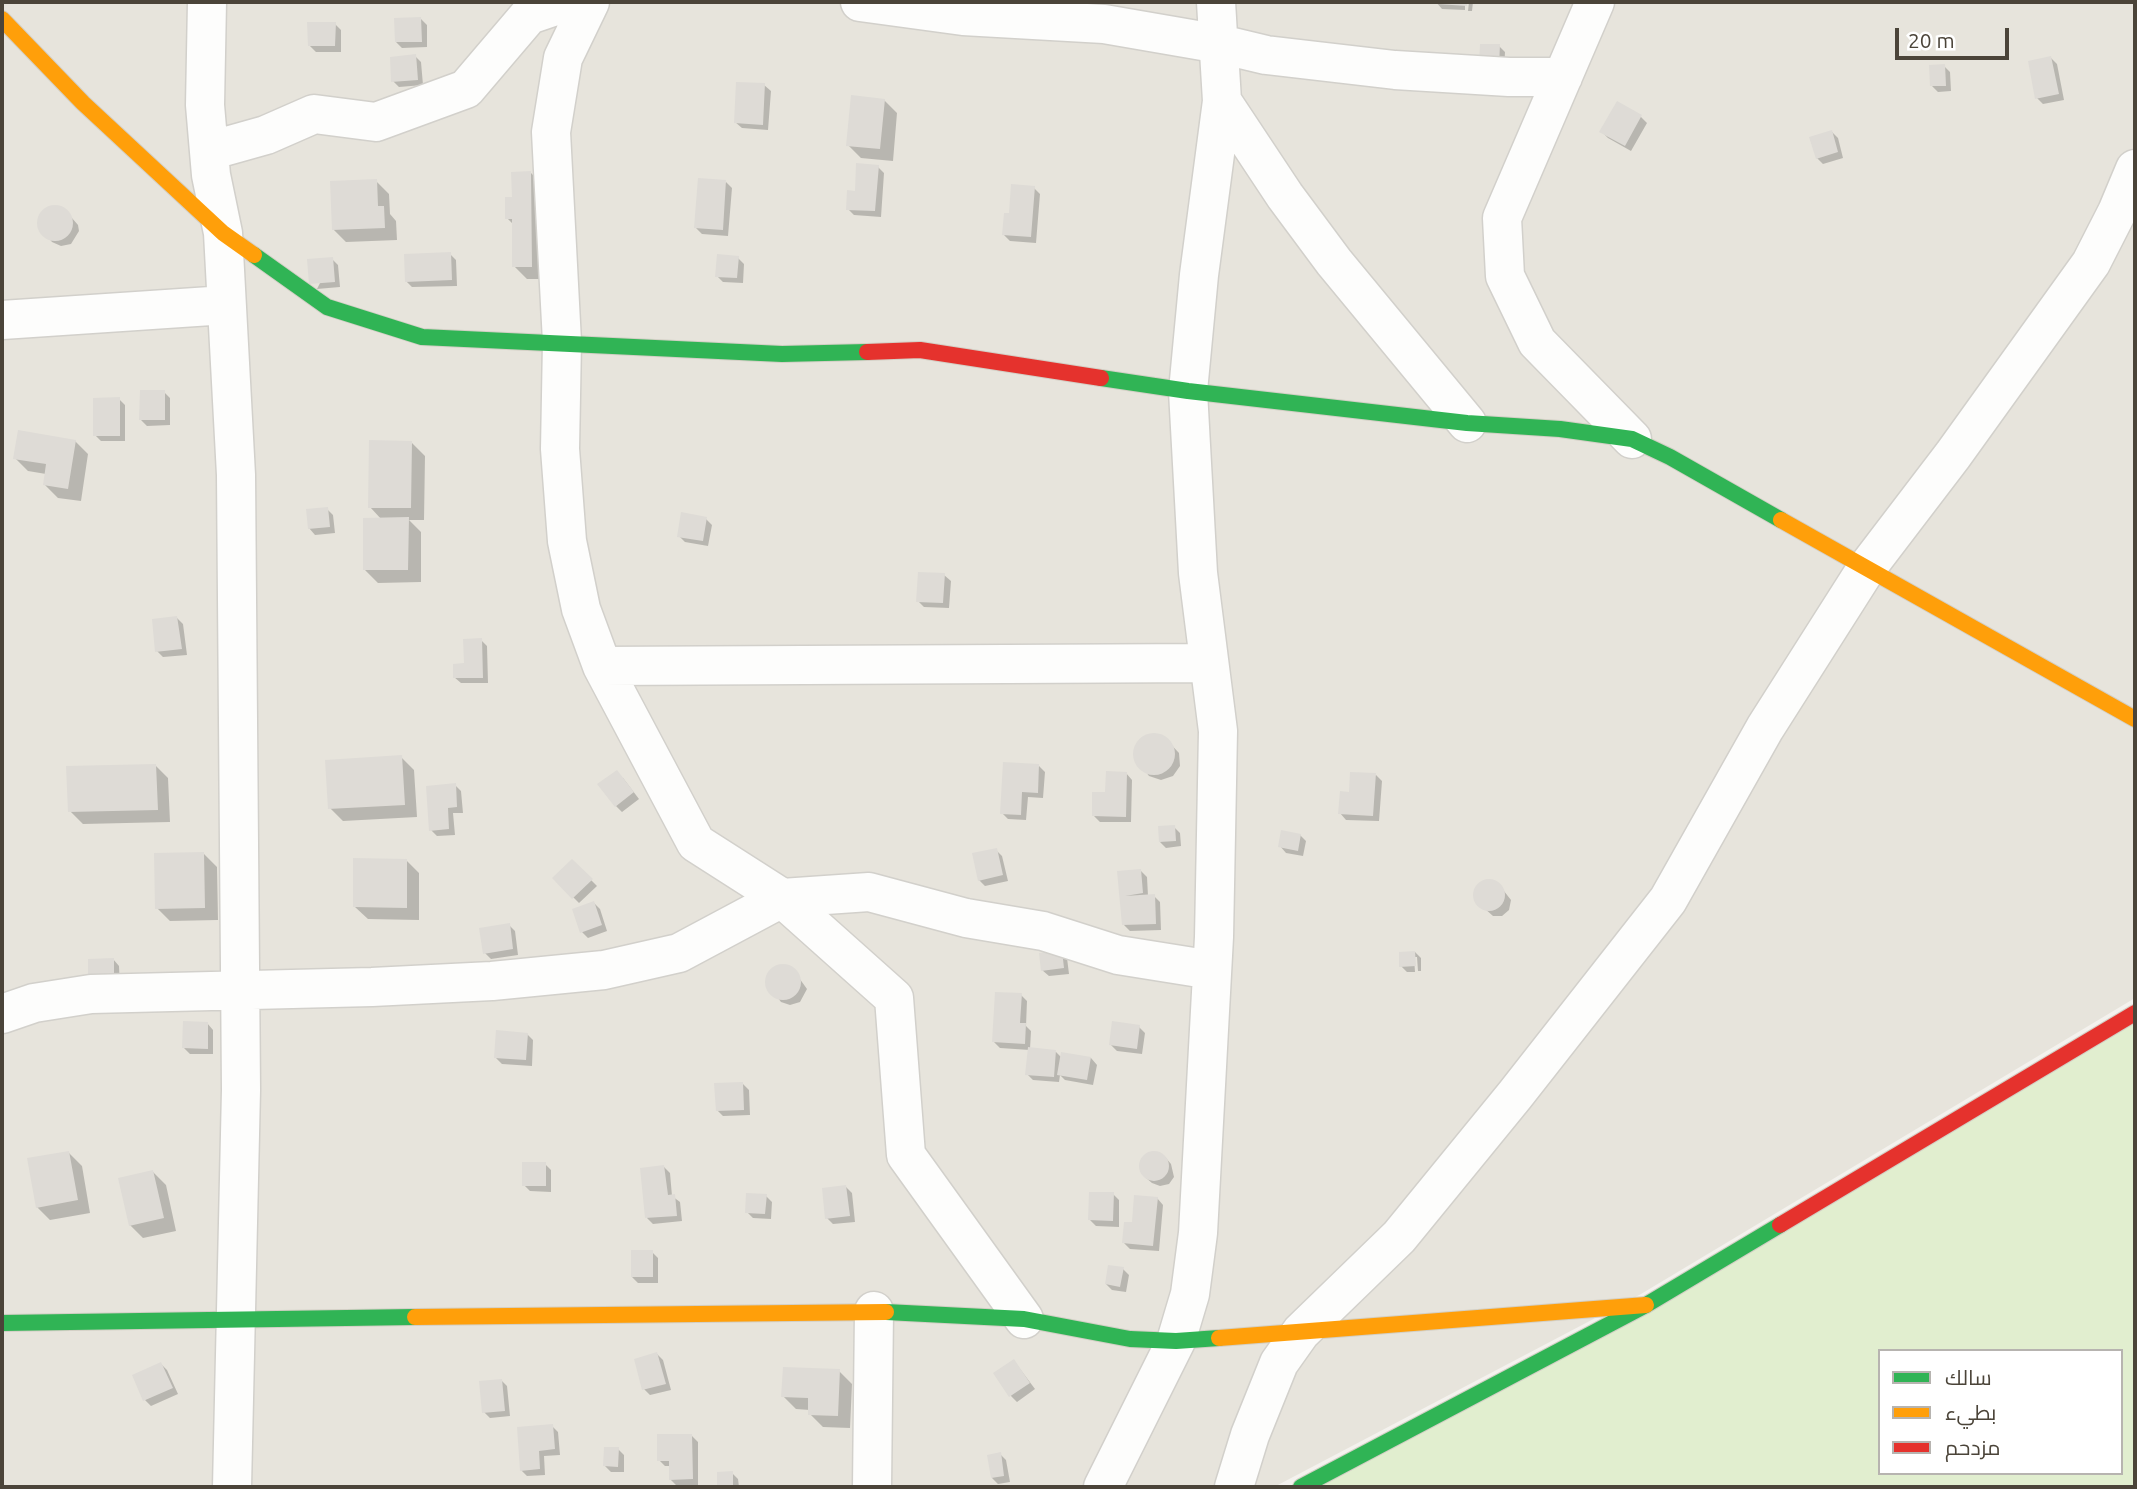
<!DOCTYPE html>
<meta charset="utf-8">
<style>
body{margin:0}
#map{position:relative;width:2137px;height:1489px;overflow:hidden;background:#f4f2ee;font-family:Ubuntu,Cairo,sans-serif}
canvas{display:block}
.frame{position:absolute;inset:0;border:4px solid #4b4439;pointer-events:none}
.legend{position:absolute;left:1878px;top:1349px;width:245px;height:126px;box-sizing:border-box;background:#fff;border:2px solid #b7b4b0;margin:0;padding:9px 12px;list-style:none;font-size:21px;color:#4b4439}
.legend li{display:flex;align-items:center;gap:14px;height:35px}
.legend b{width:35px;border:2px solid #b7b4b0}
.scale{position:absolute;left:1895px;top:28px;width:114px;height:32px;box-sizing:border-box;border:4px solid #4b4439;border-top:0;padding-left:9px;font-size:21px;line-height:24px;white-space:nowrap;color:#4b4439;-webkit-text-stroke:5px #fff;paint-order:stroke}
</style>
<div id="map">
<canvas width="2137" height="1489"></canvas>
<div class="frame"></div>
<ul class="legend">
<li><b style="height:9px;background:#30b455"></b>سالك</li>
<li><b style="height:9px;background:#ff9f0a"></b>بطيء</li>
<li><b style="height:9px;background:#e5322d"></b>مزدحم</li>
</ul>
<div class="scale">20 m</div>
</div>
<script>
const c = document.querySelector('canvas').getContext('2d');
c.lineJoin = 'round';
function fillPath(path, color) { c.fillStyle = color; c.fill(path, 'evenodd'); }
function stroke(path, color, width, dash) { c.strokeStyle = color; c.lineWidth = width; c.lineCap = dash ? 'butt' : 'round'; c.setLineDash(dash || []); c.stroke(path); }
fillPath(new Path2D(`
 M2 2H2135V998L1641 1294 1274 1487H2Z`), '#e7e4dc');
fillPath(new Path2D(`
 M2135 1023V1487H1317ZM1880 1351H2121V1473H1880Z`), '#e1eecf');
fillPath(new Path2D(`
 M396 2H429V4H397Z
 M1436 2H1465V10L1442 9Z
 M1469 2H1473L1472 11H1468Z
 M421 19 427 25V47L402 48 396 42Z
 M335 24 341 30V52H316L309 45Z
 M1499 46 1505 52 1504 72H1487Z
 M415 56 421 62 423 85 399 87 393 81Z
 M2051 58 2057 64 2064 100 2043 104 2037 98Z
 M1944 66 1950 72 1951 91 1938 92 1932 86Z
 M764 85 771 91 768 130 742 128 735 122Z
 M884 100 897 113 893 161 861 158 848 145Z
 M1618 104 1641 117 1647 123 1631 151 1608 138 1602 132Z
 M1832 132 1838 138 1843 158 1823 164 1817 158Z
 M878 167 884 173 881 217 854 215 848 209 856 192Z
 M531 173 544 186 545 279H527L514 266V225L507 218 513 199Z
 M376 181 389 194 390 214 396 221 397 240 346 242 333 229Z
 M726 182 732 188 728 236 702 234 696 228Z
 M1034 188 1040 194 1036 243 1010 241 1004 235 1011 215Z
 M54 207 65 210 78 225 79 231 71 244 61 246 52 242 39 226 41 216Z
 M450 254 456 260 457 286 412 287 406 281Z
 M738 258 744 264 743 283 723 282 717 276Z
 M332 259 338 265 340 287 317 289Z
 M164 392 170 398V425L147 426 141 420Z
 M119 399 125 405V441H101L95 435Z
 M75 441 88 454 81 501 58 498 45 485 46 474 28 471 15 458Z
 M412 443 425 456 424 520H409L421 532V582L378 583 365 570 382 520 370 507Z
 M327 509 333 515 335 533 315 535 309 528Z
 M706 519 712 525 708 546 685 542 679 536Z
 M944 575 951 581 949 608 924 607 918 601Z
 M177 618 183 624 187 655 163 657 157 651Z
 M481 640 487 646 488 683H461L454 677Z
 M1151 736 1164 737 1179 753 1180 766 1173 776 1161 780 1149 776 1136 759 1135 753 1141 741Z
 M401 757 414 770 417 817 343 821 330 808Z
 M155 765 168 778 170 822 83 824 70 811Z
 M1039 766 1045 772 1043 798 1028 797 1026 820 1008 819 1002 813Z
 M1126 773 1132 780 1131 822H1100L1094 816Z
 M1376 775 1382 781 1379 821 1346 820 1340 813 1351 794Z
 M623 778 639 799 622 812 616 806Z
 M455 785 461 791 463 813H453L455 835 437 836 431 830Z
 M1174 827 1180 833 1181 846 1166 848 1160 842Z
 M1300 835 1306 841 1303 856 1286 853 1280 846Z
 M996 850 1002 856 1008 881 985 886 979 880Z
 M204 854 217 867 218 920 170 921 157 908Z
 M406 860 419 873V920L368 919 355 907Z
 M572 861 597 886 579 903 554 878Z
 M1141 871 1147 877 1148 896H1154L1160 902 1161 930 1130 931 1124 925 1123 897Z
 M1486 881 1500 886 1511 900 1509 910 1502 916H1493L1475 900 1476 890Z
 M594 903 600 909 607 931 588 938 582 932Z
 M509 925 515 931 518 955 491 959 485 953Z
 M1415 952 1421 958V971H1418L1417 957H1414L1415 972H1407L1401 966Z
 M1041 954 1067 958 1069 974 1049 976 1042 970Z
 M113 959 119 966 120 988 89 960Z
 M782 966 792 968 807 989 800 1002 790 1005 781 1002 768 985 767 980 772 971Z
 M1021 995 1027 1001 1026 1026 1031 1031 1030 1049 1056 1052 1062 1058H1091L1097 1065 1093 1085 1065 1080 1060 1075 1059 1082 1033 1080 1027 1074 1030 1050 1000 1048 994 1042Z
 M207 1023 213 1030V1054H190L184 1048Z
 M1139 1027 1145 1033 1142 1054 1117 1051 1111 1045Z
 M527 1034 533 1040 532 1066 502 1064 496 1058Z
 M742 1083 749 1090 750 1115 723 1116 717 1110Z
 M1152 1152 1165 1157 1171 1164 1174 1177 1169 1184 1160 1186 1152 1183 1145 1177 1140 1164 1144 1156Z
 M69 1153 82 1166 90 1213 50 1220 37 1207Z
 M545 1164 551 1170V1192L530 1191 524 1185Z
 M664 1167 670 1173 672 1196 680 1202 682 1221 653 1224 647 1218Z
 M153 1172 166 1185 176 1231 143 1238 130 1225Z
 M846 1187 852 1193 855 1222 833 1224 827 1218Z
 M1113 1194 1119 1200V1227L1096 1226 1090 1220Z
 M766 1196 772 1202 771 1219 753 1218 747 1212Z
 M1157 1198 1163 1205 1159 1251 1130 1249 1124 1243 1133 1224Z
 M652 1252 658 1258V1283H638L632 1277Z
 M1123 1269 1129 1275 1126 1292 1112 1290 1106 1284Z
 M657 1354 663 1360 671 1390 650 1395 644 1389Z
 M1014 1361 1035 1389 1017 1402 1011 1396Z
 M161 1364 167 1370 178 1394 151 1406 145 1400Z
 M839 1371 852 1384 850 1428 823 1427 810 1414V1410L796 1409 783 1396Z
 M501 1380 507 1386 510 1416 490 1418 484 1412Z
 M552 1426 558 1432 560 1455 544 1456 545 1475 527 1476 521 1470Z
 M692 1436 698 1442V1485H676L670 1479V1466H665L659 1460Z
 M618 1449 624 1455V1472H611L605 1466Z
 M1000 1454 1006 1460 1010 1482 998 1484 992 1478Z
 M719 1473H732L738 1479 739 1487H719Z`), '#0003');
fillPath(new Path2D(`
 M1437 2H1467V6L1437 4Z
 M421 17 422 42H395L394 18Z
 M307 22H336L335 46H308Z
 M1480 44H1500L1499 67 1479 66Z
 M416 54 418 80 391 82 390 57Z
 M2051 56 2059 94 2035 99 2028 61Z
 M1945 64 1946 86H1930L1929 65Z
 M736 82 765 83 763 125 734 123Z
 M851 95 885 99 880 149 846 146Z
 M1617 101 1642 115 1625 146 1599 132Z
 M1832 130 1838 152 1816 159 1809 137Z
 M856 163 879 165 875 211 846 210 847 190 855 191Z
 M531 171 532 267H512V219H505V197H512L511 172Z
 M698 178 726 180 723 230 694 228Z
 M377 179 378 206H384L385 228 332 230 330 181Z
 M1011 184 1035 186 1031 237 1002 235 1004 213H1009Z
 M37 223a18 18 0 1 1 36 0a18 18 0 1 1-36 0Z
 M451 252 452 280 405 282 404 254Z
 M717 254 739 256 737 278 715 277Z
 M333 257 335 282 309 284 307 259Z
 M140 390H165V420H139Z
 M120 397V436H93V398Z
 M18 430 76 440 68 489 43 485 46 464 13 459Z
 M369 440 412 441 411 508H368Z
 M328 507 330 527 308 529 306 509Z
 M681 512 707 517 703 541 677 537Z
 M409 517 408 570H363V518Z
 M918 572 945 573 943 603 916 602Z
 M177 616 182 649 155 652 152 619Z
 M482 638 483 678H453V664L464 663 463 639Z
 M1133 754a21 21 0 1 1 42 0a21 21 0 1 1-42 0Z
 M402 755 405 805 328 809 325 760Z
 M1003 762 1039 764 1038 793 1022 792 1021 815 1000 814Z
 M156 764 158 810 68 812 66 766Z
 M617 770 634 792 615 807 597 784Z
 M1106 771 1127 772 1126 817 1092 816V792H1105Z
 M1350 772 1376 773 1373 816 1338 814 1340 791 1349 792Z
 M456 783 457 807 448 808 449 829 429 831 426 786Z
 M1175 825 1176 841 1159 842 1158 826Z
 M1281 830 1301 834 1298 851 1278 847Z
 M997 848 1003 875 978 881 972 853Z
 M204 852 205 908 155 909 154 853Z
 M353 858 407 859V908L353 907Z
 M572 859 593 879 572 899 552 878Z
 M1141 869 1143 893 1125 896 1155 894 1156 924 1122 925 1117 871Z
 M1473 895a16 16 0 1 1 32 0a16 16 0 1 1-32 0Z
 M594 901 602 925 580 933 572 909Z
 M510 923 513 949 483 954 479 928Z
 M1062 950 1064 968 1041 971 1039 953Z
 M1415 951 1416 966 1399 967V952Z
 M114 958V982L88 983V959Z
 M765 982a18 18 0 1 1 36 0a18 18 0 1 1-36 0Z
 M995 992 1022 993 1020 1023H1026L1025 1044 992 1042Z
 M183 1021 208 1022V1049L182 1048Z
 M1112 1021 1140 1025 1137 1049 1109 1045Z
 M496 1030 528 1033 526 1060 494 1058Z
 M1028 1047 1056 1050 1054 1077 1025 1075Z
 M1061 1052 1091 1057 1087 1080 1057 1075Z
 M743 1082 744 1110 716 1111 714 1083Z
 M1139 1166a15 15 0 1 1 30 0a15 15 0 1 1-30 0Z
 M69 1151 78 1200 36 1208 27 1158Z
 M522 1162H546V1186H522Z
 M664 1165 668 1195 675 1194 677 1216 645 1218 640 1168Z
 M153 1170 164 1218 129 1226 118 1178Z
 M846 1185 850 1216 825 1219 822 1188Z
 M1089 1192H1114L1113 1221 1088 1220Z
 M746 1193 767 1194 765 1214 745 1213Z
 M1134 1195 1158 1197 1153 1246 1122 1243 1124 1222H1132Z
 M631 1250H653V1277H631Z
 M1108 1265 1124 1267 1120 1287 1105 1284Z
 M657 1352 666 1384 642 1390 634 1359Z
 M1014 1359 1030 1383 1009 1397 993 1373Z
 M161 1362 173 1388 143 1401 132 1375Z
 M783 1367 840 1369 838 1416 808 1415V1398L781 1397Z
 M502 1379 505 1411 482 1413 479 1381Z
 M553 1424 555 1449 539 1451 540 1469 520 1471 517 1427Z
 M657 1434H692L693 1479 669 1480V1461H657Z
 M604 1447H619L618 1467 603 1466Z
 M1001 1452 1004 1476 991 1478 987 1455Z
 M733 1471V1487H717V1472Z`), '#dedbd6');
const street = new Path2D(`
 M207 2 205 105 211 175 223 233 236 475 241 1090 232 1487
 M590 2 563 58 551 132 562 342 560 449 567 541 581 609 602 666 696 843 782 898 894 998 906 1155 1024 1319
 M860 2 963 16 1104 24 1220 44 1266 55 1395 70 1509 77H1563
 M1595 2 1502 218 1505 276 1537 342 1632 439
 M1222 101 1285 196 1334 262 1467 423
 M209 151 266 135 314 114 376 122 466 89 529 15 567 2
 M2 320 226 305
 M602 666 1209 663
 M2 1014 34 1003 91 994 372 987 492 981 604 970 679 953 782 898 869 892 966 918 1043 931 1118 955 1212 970
 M872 1487 874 1311
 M1103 1487 1176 1341 1190 1294 1198 1233 1214 937 1218 731 1198 573 1188 391 1199 275 1222 101 1216 2
 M1234 1487 1250 1435 1279 1363 1301 1332 1399 1237 1515 1095 1668 900 1765 728 1866 569 1953 455 2091 263 2117 212 2135 169`);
const fast = new Path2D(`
 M254 255 327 307 422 337 782 354 867 352
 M1101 378 1188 391 1467 423 1560 429 1632 439 1670 457 1781 520
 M886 1312 1024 1319 1130 1339 1176 1341 1219 1338
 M2 1323 415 1317
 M1301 1487 1646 1305 1780 1225`);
const slow = new Path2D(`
 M2 19 83 103 223 233 254 255
 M1781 520 2135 719
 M415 1317 886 1312
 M1219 1338 1646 1305`);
const jam = new Path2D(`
 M867 352 920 350 1101 378
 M1780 1225 2135 1013`);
stroke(street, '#d2d0cb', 41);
stroke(fast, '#d3cfc5', 18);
stroke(slow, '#d3cfc5', 18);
stroke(jam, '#d3cfc5', 18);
stroke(street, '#fdfdfc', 38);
stroke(fast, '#30b455', 16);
stroke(slow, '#ff9f0a', 16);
stroke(jam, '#e5322d', 16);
</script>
